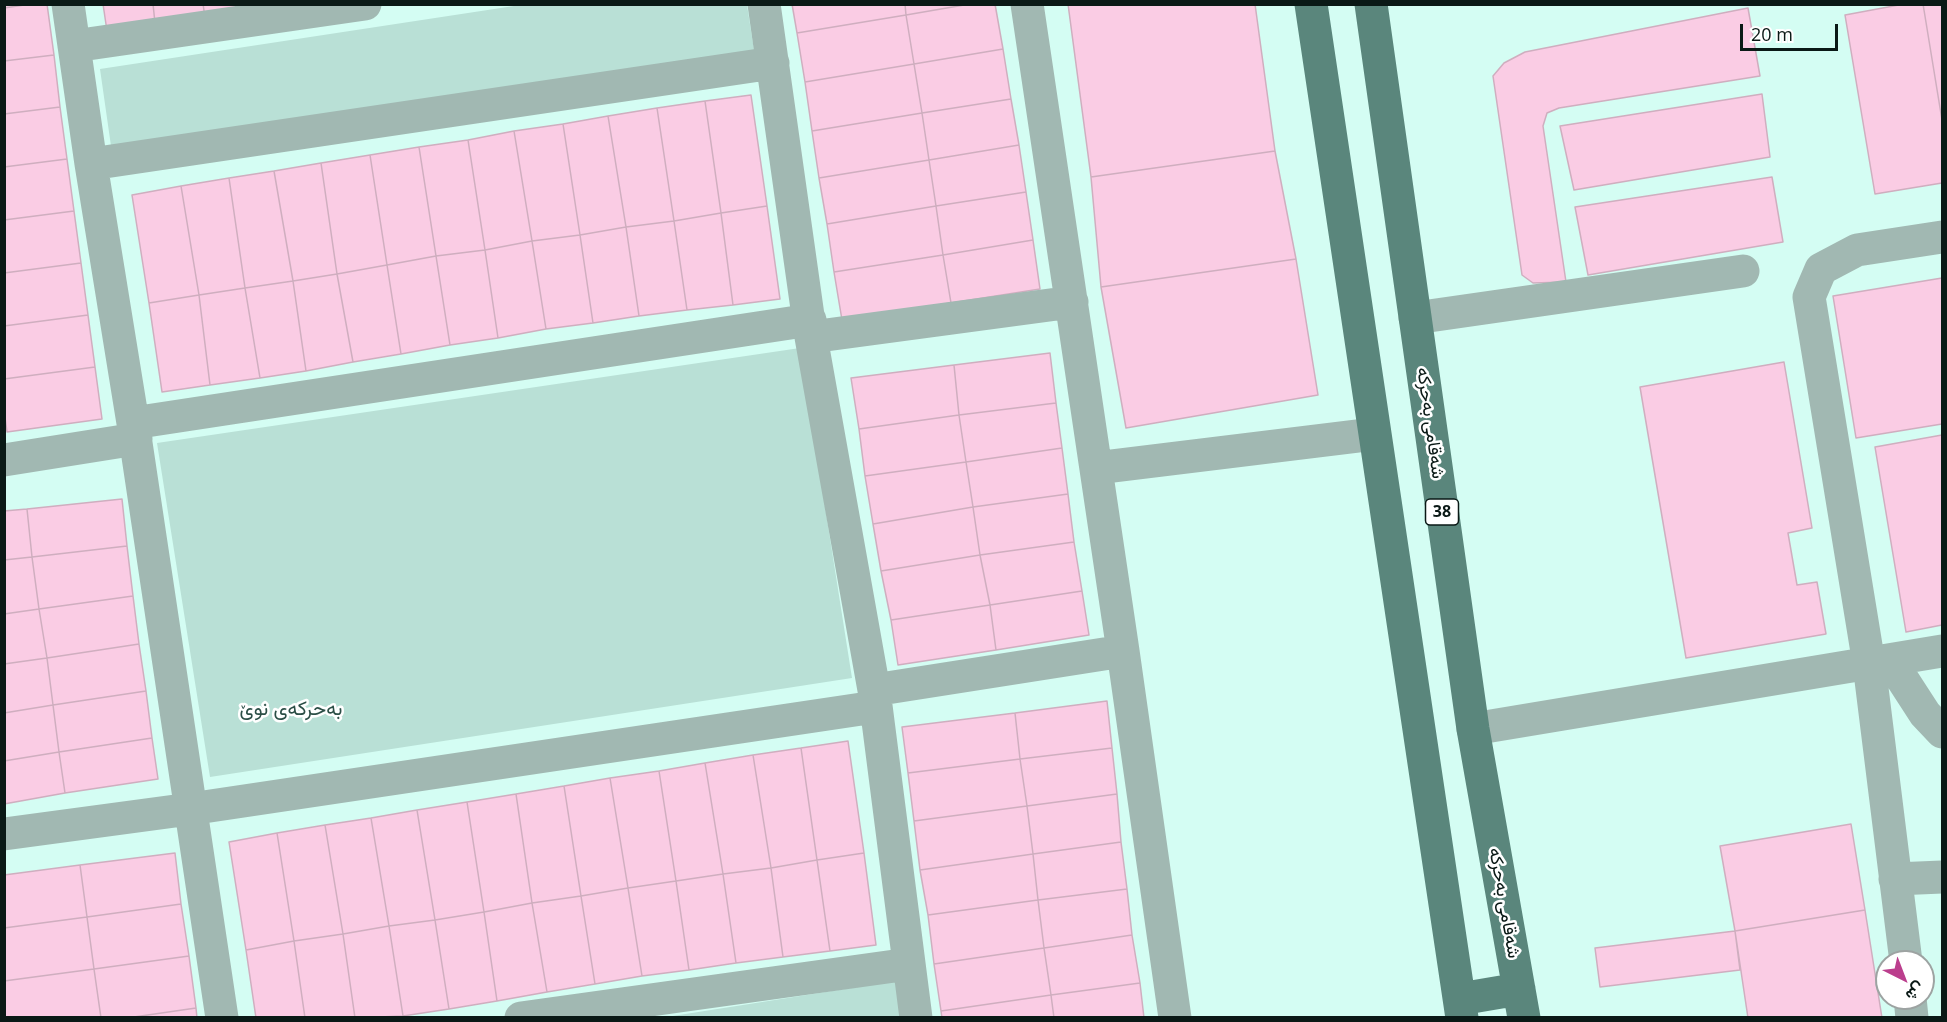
<!DOCTYPE html>
<meta charset="utf-8">
<style>
body{margin:0}
#map{position:relative;width:1947px;height:1022px;overflow:hidden;background:#d4fdf3;font-family:"Open Sans",Vazirmatn,sans-serif}
canvas{display:block}
.frame{position:absolute;inset:0;border:6px solid #0a1916;pointer-events:none}
.north{position:absolute;left:1875px;top:950px;width:60px;height:60px;box-sizing:border-box;background:#fff;border:2px solid #9da3a2;border-radius:50%;rotate:138deg;font-size:16px;font-weight:700;line-height:24px;text-align:center;color:#0a1916}
.north::after{content:'';display:block;margin:auto;width:21px;height:27px;background:#bb3e8d;clip-path:polygon(50% 0,100% 100%,50% 72%,0 100%)}
.scale{position:absolute;left:1740px;top:24px;width:98px;height:27px;box-sizing:border-box;border:3px solid #0a1916;border-top:0;padding-left:8px;font-size:18px;line-height:21px;white-space:nowrap;color:#0a1916;-webkit-text-stroke:4px #fff;paint-order:stroke}
</style>
<div id="map">
<canvas width="1947" height="1022"></canvas>
<div class="frame"></div>
<div class="north">ش</div>
<div class="scale">20 m</div>
</div>
<script>
const c = document.querySelector('canvas').getContext('2d');
c.lineJoin = 'round';
function fillPath(path, color) { c.fillStyle = color; c.fill(path, 'evenodd'); }
function stroke(path, color, width, dash) { c.strokeStyle = color; c.lineWidth = width; c.lineCap = dash ? 'butt' : 'round'; c.setLineDash(dash || []); c.stroke(path); }
function drawText(font, color, halo, rows, align = 'center') {
  c.font = font + ' "Open Sans",Vazirmatn,sans-serif'; c.lineWidth = 5; c.setLineDash([]); c.textBaseline = 'middle'; c.strokeStyle = halo; c.fillStyle = color; for (const [text, x, y, turn = 0] of rows) {
    c.save(); c.translate(x, y); c.rotate((+turn || 0) * Math.PI / 180); c.textAlign = isNaN(turn) ? turn : align; if (halo) c.strokeText(text, 0, 0); c.fillText(text, 0, 0); c.restore();
  }
}
fillPath(new Path2D(`
 M527 4 747 5 754 50 111 146 100 69Z
 M800 348 852 678 210 777 157 443Z
 M902 980 908 1018H660Z`), '#b9e0d6');
const building = new Path2D(`
 M4 4H31L4 8Z
 M31 4H47L54 55 4 61V8Z
 M103 4H153L155 23 107 31Z
 M153 4H203L205 17 155 23Z
 M203 4H251L205 17Z
 M792 4H905L906 15 797 33Z
 M905 4H970L906 15Z
 M970 4H995L1003 49 914 64 906 15Z
 M1068 4H1255L1275 151 1091 177Z
 M1904 4H1923L1942 120V183L1875 194 1845 15Z
 M1923 4H1942V120Z
 M1748 8 1760 76 1559 108 1547 113 1543 126 1566 282 1533 283 1522 275 1493 76 1504 63 1525 52Z
 M906 15 914 64 805 82 797 33Z
 M1003 49 1011 99 922 113 914 64Z
 M54 55 60 107 4 114V61Z
 M914 64 922 113 812 131 805 82Z
 M1762 94 1770 157 1574 190 1560 126Z
 M751 95 767 206 721 213 705 101Z
 M1011 99 1019 145 929 160 922 113Z
 M705 101 721 213 674 221 657 108Z
 M60 107 67 159 4 167V114Z
 M657 108 674 221 626 227 608 116Z
 M922 113 929 160 819 178 812 131Z
 M608 116 626 227 580 235 563 124Z
 M563 124 580 235 532 241 514 131Z
 M514 131 532 241 485 250 468 140Z
 M468 140 485 250 436 256 419 147Z
 M1019 145 1026 192 936 206 929 160Z
 M419 147 436 256 387 265 370 155Z
 M1275 151 1296 259 1101 287 1091 177Z
 M370 155 387 265 337 274 321 163Z
 M67 159 74 211 4 220V167Z
 M929 160 936 206 827 224 819 178Z
 M321 163 337 274 293 281 274 171Z
 M274 171 293 281 245 288 229 178Z
 M1772 177 1783 242 1588 275 1575 207Z
 M229 178 245 288 199 295 181 186Z
 M181 186 199 295 149 303 132 195Z
 M1026 192 1033 240 943 255 936 206Z
 M767 206 780 299 733 305 721 213Z
 M936 206 943 255 834 272 827 224Z
 M74 211 81 263 4 273V220Z
 M721 213 733 305 687 310 674 221Z
 M674 221 687 310 639 316 626 227Z
 M626 227 639 316 593 323 580 235Z
 M580 235 593 323 546 329 532 241Z
 M1033 240 1040 289 951 303 943 255Z
 M532 241 546 329 498 338 485 250Z
 M485 250 498 338 450 345 436 256Z
 M943 255 951 303 842 320 834 272Z
 M436 256 450 345 401 354 387 265Z
 M1296 259 1318 395 1126 428 1101 287Z
 M81 263 88 315 4 326V273Z
 M387 265 401 354 353 362 337 274Z
 M337 274 353 362 306 371 293 281Z
 M1942 278V424L1856 438 1833 296Z
 M293 281 306 371 260 378 245 288Z
 M245 288 260 378 210 385 199 295Z
 M199 295 210 385 162 392 149 303Z
 M88 315 95 367 4 379V326Z
 M1050 353 1056 403 959 415 954 365Z
 M1784 362 1812 528 1788 533 1797 585 1817 582 1826 634 1686 658 1640 387Z
 M954 365 959 415 859 429 851 378Z
 M95 367 102 419 7 432 4 410V379Z
 M1056 403 1062 448 966 462 959 415Z
 M959 415 966 462 865 476 859 429Z
 M1942 435V625L1906 632 1875 447Z
 M1062 448 1068 494 973 507 966 462Z
 M966 462 973 507 873 524 865 476Z
 M1068 494 1074 542 980 555 973 507Z
 M122 499 127 546 32 557 27 509Z
 M973 507 980 555 881 571 873 524Z
 M27 509 32 557 4 560V511Z
 M1074 542 1082 591 990 605 980 555Z
 M127 546 133 596 39 609 32 557Z
 M980 555 990 605 891 620 881 571Z
 M32 557 39 609 4 614V560Z
 M1082 591 1089 635 996 650 990 605Z
 M133 596 139 644 47 658 39 609Z
 M990 605 996 650 898 665 891 620Z
 M39 609 47 658 4 664V614Z
 M139 644 146 691 53 705 47 658Z
 M47 658 53 705 4 713V664Z
 M146 691 152 738 59 752 53 705Z
 M1107 701 1112 748 1020 759 1015 713Z
 M53 705 59 752 4 761V713Z
 M1015 713 1020 759 908 773 902 727Z
 M152 738 158 779 65 793 59 752Z
 M848 741 864 853 817 860 801 748Z
 M801 748 817 860 771 868 753 755Z
 M1112 748 1117 794 1027 806 1020 759Z
 M59 752 65 793 4 804V761Z
 M753 755 771 868 723 874 705 763Z
 M1020 759 1027 806 914 821 908 773Z
 M705 763 723 874 676 881 659 771Z
 M659 771 676 881 628 888 610 778Z
 M610 778 628 888 581 896 564 786Z
 M564 786 581 896 532 903 516 794Z
 M516 794 532 903 484 912 467 802Z
 M1117 794 1121 842 1033 854 1027 806Z
 M467 802 484 912 435 920 417 810Z
 M1027 806 1033 854 920 870 914 821Z
 M417 810 435 920 389 926 371 818Z
 M371 818 389 926 343 934 325 825Z
 M1851 824 1865 910 1735 931 1720 846Z
 M325 825 343 934 294 941 277 833Z
 M277 833 294 941 246 950 229 842Z
 M1121 842 1127 889 1038 900 1033 854Z
 M175 853 181 904 87 917 80 865Z
 M864 853 876 945 830 951 817 860Z
 M1033 854 1038 900 928 915 920 870Z
 M817 860 830 951 783 957 771 868Z
 M80 865 87 917 4 928V875Z
 M771 868 783 957 736 963 723 874Z
 M723 874 736 963 689 970 676 881Z
 M676 881 689 970 642 976 628 888Z
 M628 888 642 976 595 984 581 896Z
 M1127 889 1132 935 1044 948 1038 900Z
 M581 896 595 984 547 992 532 903Z
 M1038 900 1044 948 934 964 928 915Z
 M532 903 547 992 497 1001 484 912Z
 M181 904 189 956 94 969 87 917Z
 M1865 910 1882 1018H1748L1735 931Z
 M484 912 497 1001 449 1009 435 920Z
 M87 917 94 969 4 981V928Z
 M435 920 449 1009 403 1016 389 926Z
 M389 926 403 1016 355 1018 343 934Z
 M1735 931 1740 970 1600 987 1595 948Z
 M343 934 355 1018H305L294 941Z
 M1132 935 1140 983 1051 995 1044 948Z
 M294 941 305 1018H256L246 950Z
 M1044 948 1051 995 941 1011 934 964Z
 M189 956 196 1008 127 1018H101L94 969Z
 M94 969 101 1018H4V981Z
 M1140 983 1144 1018H1054L1051 995Z
 M1051 995 1054 1018H942L941 1011Z
 M196 1008 197 1018H127Z`);
fillPath(building, '#facce4');
stroke(building, '#cfaebf', 1.5);
stroke(new Path2D(`
 M68 4 91 164 133 423 222 1018
 M764 4 811 337 874 690 916 1018
 M1027 4 1123 651 1175 1018
 M74 46 365 4
 M91 164 773 63
 M1415 318 1743 271
 M811 337 1072 302
 M133 423 810 320
 M4 460 136 439
 M1096 468 1374 434
 M1890 660 1925 714 1942 732
 M874 690 1123 651
 M1473 729 1942 651
 M4 834 190 809 875 707
 M1895 879 1942 877
 M1906 962 1869 664 1809 297 1821 269 1857 250 1942 237
 M1910 998 1912 1018
 M521 1018 909 964`), '#a1b8b2', 33);
stroke(new Path2D(`
 M1311 4 1462 1018
 M1371 4 1473 729 1524 1018
 M1460 999 1519 989`), '#5a867c', 33);
for (const [x, y, w] of [
 [1442,512,33]
]) { const box = new Path2D(); box.roundRect(x - w / 2, y - 13, w, 26, 4.5); c.fillStyle = '#fff'; c.fill(box); stroke(box, '#0a1916', 1.5); }
drawText('bold 16px', '#0a1916', null, [
 ["38",1442,512]
]);
drawText('18px', '#0a1916', '#fff', [
 ["شەقامی بەحرکە",1430,423,82],
 ["شەقامی بەحرکە",1504,903,80]
]);
drawText('20px', '#2b4e46', '#fff', [
 ["بەحرکەی نوێ",291,709]
]);
</script>
